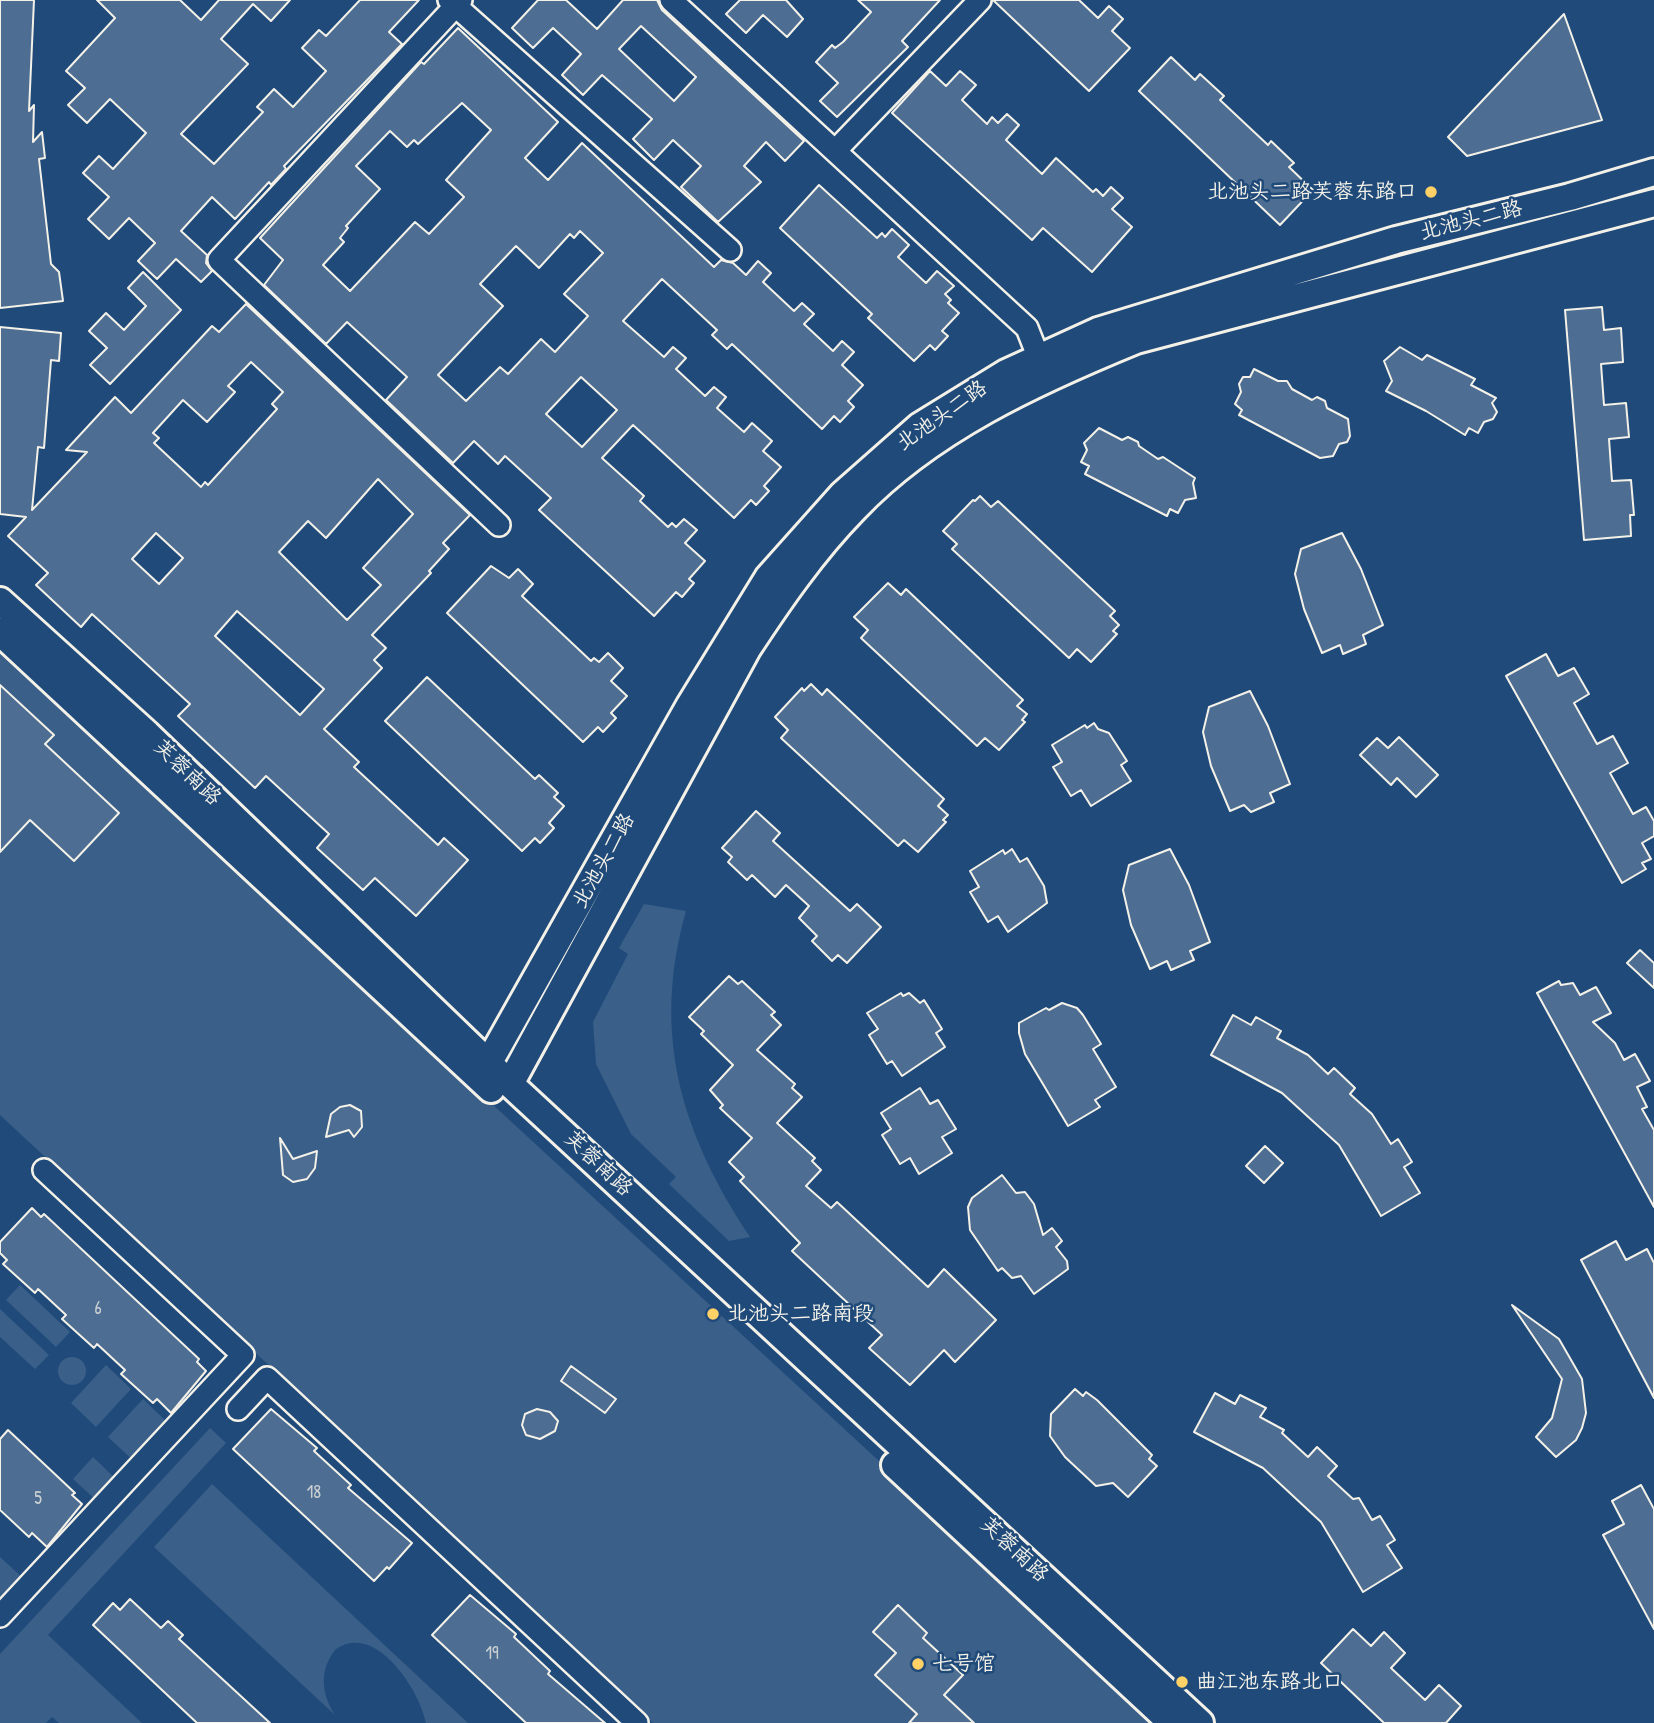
<!DOCTYPE html>
<meta charset="utf-8">
<style>
body{margin:0}
canvas{display:block;background:#1f4a7a}
</style>
<canvas width="1654" height="1723"></canvas>
<script>
const c = document.querySelector('canvas').getContext('2d');
c.lineJoin = 'round';
function fillPath(path, color) { c.fillStyle = color; c.fill(path, 'evenodd'); }
function stroke(path, color, width, dash) { c.strokeStyle = color; c.lineWidth = width; c.lineCap = dash ? 'butt' : 'round'; c.setLineDash(dash || []); c.stroke(path); }
function drawText(font, color, halo, rows, align = 'center') {
  c.font = font + ' "Patrick Hand","LXGW WenKai TC",sans-serif'; c.lineWidth = 5; c.setLineDash([]); c.textBaseline = 'middle'; c.strokeStyle = halo; c.fillStyle = color; for (const [text, x, y, turn = 0] of rows) {
    c.save(); c.translate(x, y); c.rotate((+turn || 0) * Math.PI / 180); c.textAlign = isNaN(turn) ? turn : align; if (halo) c.strokeText(text, 0, 0); c.fillText(text, 0, 0); c.restore();
  }
}
fillPath(new Path2D(`
 M0 650 1163 1723H653L0 1115Z
 M644 904 686 911C651 1034 681 1133 750 1237L729 1241 669 1184 676 1177 631 1134 596 1064 593 1022 628 954 619 948Z
 M20 1285 70 1332 56 1347 6 1300Z
 M0 1309 49 1355 35 1369 0 1337Z
 M58 1371a14 14 0 1 1 28 0a14 14 0 1 1-28 0Z
 M106 1365 131 1389 96 1427 71 1403Z
 M143 1399 171 1426 136 1463 108 1437Z
 M210 1428 226 1443 48 1635 142 1723H59L52 1717 46 1723H0V1654Z
 M93 1457 118 1481 98 1502 73 1479Z
 M212 1484 468 1723H426C420 1691 376 1622 336 1649 319 1669 321 1694 335 1715L154 1547Z
 M0 1557 25 1580 5 1601 0 1596Z`), '#3a5f88');
const building = new Path2D(`
 M0 0H34L29 111 34 105 33 142 42 132 45 158 39 159 51 264 59 272 63 301 0 308Z
 M97 0H180L201 20 219 0H290L271 21 253 4 221 39 248 64 181 134 214 164 263 112 257 107 274 89 293 107 326 71 302 48 319 30 326 36 360 0H419L389 32 402 44 284 166 286 169 271 185 269 182 235 219 212 197 181 231 207 255 206 263 212 271 201 282 176 259 157 279 138 261 155 243 129 218 109 239 88 219 109 197 83 173 99 156 113 169 146 133 110 99 87 123 68 105 85 88 66 71 115 18Z
 M538 0H566L597 29 623 0H657L662 10 804 141 785 161 766 142 744 166 761 182 718 222 681 187 701 166 673 140 654 160 633 139 652 119 602 75 583 95 562 75 581 54 553 28 533 48 512 28ZM641 26 696 77 674 101 619 49Z
 M740 0H786L803 19 787 37 763 15 746 33 726 14Z
 M858 0H940L902 41 908 47 837 117 820 101 838 83 816 62 832 45 835 48 843 42 871 12Z
 M993 0H1079L1098 18 1109 6 1123 19 1112 31 1130 48 1089 91Z
 M1564 14 1602 120 1467 156 1448 137Z
 M458 28 558 122 525 158 548 180 582 143 714 267 721 260 733 263 746 275 758 261 771 273 763 282 794 311 802 303 814 314 804 324 833 351 842 341 854 352 842 365 863 385 848 401 854 407 840 422 834 416 822 429 732 344 727 349 712 335 717 330 662 279 623 321 664 357 673 347 686 358 676 369 705 396 714 387 726 397 717 408 744 432 752 423 772 441 763 451 781 467 764 486 769 491 756 505 751 500 734 518 633 425 602 458 644 496 640 501 668 527 672 523 676 527 684 519 697 530 685 543 705 561 689 579 694 583 682 597 676 592 654 616 539 510 551 498 505 456 498 464 474 441 453 463 386 400 407 377 347 322 326 344 264 285 283 260 260 238 421 62 424 64ZM462 103 491 130 446 180 464 197 429 234 415 222 350 291 323 265 344 242 340 238 348 228 346 226 380 189 356 166 390 131 407 147 414 140 418 144ZM580 231 603 253 564 294 588 316 555 352 541 339 508 374 500 367 466 401 438 375 503 306 480 284 516 246 539 268 570 234 574 238ZM581 377 617 410 582 447 546 414Z
 M1171 57 1195 80 1200 74 1224 96 1220 100 1268 145 1271 141 1294 163 1289 167 1313 190 1280 225 1139 91Z
 M930 71 946 86 960 71 976 85 962 100 987 124 992 117 998 123 1007 114 1019 125 1006 140 1042 174 1056 158 1093 192 1096 189 1103 196 1111 187 1123 198 1112 209 1132 227 1092 272 1043 228 1032 240 892 113Z
 M819 185 877 238 882 233 885 237 892 229 909 245 898 257 926 283 937 271 954 286 945 294 951 300 948 303 959 313 942 331 948 336 935 350 930 345 914 361 868 318 872 314 780 228Z
 M143 272 181 310 110 384 90 365 107 348 89 331 106 313 124 330 146 306 128 288Z
 M246 304 470 515 443 543 449 549 429 571 431 573 372 635 386 648 374 660 382 668 324 729 359 762 354 767 438 845 444 838 468 860 416 916 375 878 363 890 317 848 329 834 266 776 255 788 178 716 190 704 140 658 92 614 81 627 36 585 48 573 8 536 26 517 0 514V327L61 333 59 361 51 360 44 448 38 447 32 510 87 452 66 450 115 397 131 413 212 326 219 332ZM251 362 283 392 272 404 277 409 208 485 205 482 201 487 154 443 159 438 153 433 183 400 207 422 235 392 228 386ZM378 479 413 514 363 568 381 585 347 620 279 552 308 521 326 538ZM156 533 183 558 159 584 132 559ZM237 611 324 689 300 715 215 636Z
 M1602 307 1604 330 1621 328 1623 362 1601 364 1604 405 1626 403 1629 437 1609 439 1612 481 1631 480 1634 515H1630L1631 536 1584 540 1565 310Z
 M1400 347 1422 360 1427 355 1475 379 1471 385 1496 398 1492 403 1497 412 1493 419 1484 422 1478 433 1469 428 1465 435 1426 411 1386 391 1392 381 1384 361Z
 M1254 369 1278 381H1287L1292 389 1312 400 1317 397 1325 401 1327 408 1348 419 1350 436 1347 442 1339 444 1333 456 1320 458 1239 415 1242 410 1235 404 1241 392 1239 384 1243 377H1250Z
 M1099 428 1122 440 1128 437 1138 442 1139 446 1158 459 1163 457 1195 478 1193 483 1196 498 1185 500 1178 513 1170 509 1167 516 1085 474 1089 466 1081 462 1087 450 1084 443Z
 M980 496 991 507 998 501 1115 611 1110 616 1119 625 1113 631 1117 634 1091 662 1077 649 1069 658 952 549 957 544 943 531 973 500 975 501Z
 M1342 533 1361 569 1383 625 1363 635 1366 644 1343 654 1340 645 1322 653 1304 609 1295 574 1301 549Z
 M491 566 509 578 518 569 533 584 522 596 591 661 594 658 599 662 608 653 623 668 611 681 627 696 611 713 616 718 603 732 598 727 583 742 447 613Z
 M888 583 901 595 906 589 1023 700 1017 706 1027 714 1022 720 1025 722 999 750 985 738 977 746 861 638 868 630 854 617Z
 M1546 654 1558 676 1574 668 1589 694 1574 703 1597 744 1613 736 1628 763 1610 773 1633 814 1646 807 1654 821V836L1642 843 1651 859 1642 863 1646 869 1622 883 1506 676Z
 M427 677 535 779 539 775 558 793 554 797 564 806 549 823 554 828 540 843 535 838 522 851 385 721Z
 M811 684 822 695 827 689 944 799 938 806 948 815 943 820 946 822 918 852 904 840 898 846 781 738 788 730 775 717 802 688 804 691Z
 M0 685 54 735 45 744 119 813 74 861 30 820 0 852Z
 M1250 691 1268 726 1290 784 1270 793 1274 802 1251 812 1244 805 1230 811 1211 766 1203 732 1209 707Z
 M1094 723 1098 729 1109 733 1127 761 1121 765 1131 781 1091 806 1081 790 1071 796 1053 767 1062 762 1052 745 1085 725 1087 728Z
 M1399 737 1438 775 1416 797 1397 778 1391 785 1360 755 1377 738 1388 748Z
 M756 811 780 833 773 841 850 911 857 904 881 927 847 963 838 955 832 961 812 941 817 936 799 918 809 906 786 885 775 897 752 875 747 880 728 862 732 857 722 848Z
 M1012 849 1020 862 1027 858 1044 886 1047 903 1008 932 998 916 988 922 970 892 979 887 970 871 1003 850 1005 854Z
 M1170 849 1189 885 1210 942 1190 951 1194 960 1171 970 1167 961 1150 969 1131 925 1123 890 1129 865Z
 M1640 950 1654 963V988L1627 963Z
 M729 976 738 984 742 981 775 1012 771 1015 781 1025 757 1050 795 1084 792 1088 802 1097 777 1123 815 1158 812 1161 821 1170 806 1186 831 1208 837 1202 928 1287 944 1269 996 1320 955 1362 944 1350 910 1385 869 1348 882 1335 792 1251 800 1243 740 1181 744 1177 729 1162 752 1138 720 1108 723 1105 710 1090 733 1065 701 1034 704 1031 689 1017Z
 M1559 981 1561 985 1573 983 1580 995 1596 987 1611 1013 1593 1022 1615 1043 1624 1060 1635 1054 1650 1081 1637 1087 1647 1107 1642 1109 1654 1130V1207L1537 993Z
 M901 993 903 996 909 993 920 1003 924 1000 942 1029 936 1033 945 1047 902 1076 892 1061 887 1064 869 1035 878 1029 867 1013Z
 M1062 1003 1077 1008 1083 1015 1101 1044 1093 1049 1116 1087 1095 1100 1100 1107 1068 1126 1025 1054 1019 1033V1023L1046 1008 1049 1010Z
 M1233 1015 1251 1025 1256 1017 1281 1031 1277 1038 1308 1055 1328 1074 1334 1068 1355 1088 1350 1094 1372 1114 1391 1144 1398 1139 1412 1162 1404 1167 1420 1193 1381 1216 1339 1145 1282 1093 1211 1055Z
 M920 1088 930 1104 938 1100 956 1129 942 1137 952 1153 919 1174 910 1158 900 1164 882 1135 891 1129 881 1113Z
 M350 1105 361 1111 362 1127 354 1137 349 1130 326 1137 331 1114 340 1107Z
 M280 1138 293 1159 317 1151 315 1168 307 1179 293 1182 283 1175Z
 M1265 1146 1283 1163 1264 1183 1246 1166Z
 M1002 1175 1016 1193 1025 1192 1034 1204 1043 1235 1052 1228 1062 1241 1056 1247 1067 1261 1068 1269 1034 1294 1021 1276 1012 1278 1002 1268 998 1271 970 1230 968 1207 972 1198Z
 M32 1208 41 1217 44 1214 199 1359 197 1362 206 1371 171 1413 157 1399 153 1403 121 1374 125 1370 97 1344 94 1348 62 1319 66 1315 38 1289 35 1293 3 1264 7 1260 0 1253V1242Z
 M1616 1241 1626 1260 1647 1249 1654 1263V1398L1581 1260Z
 M1512 1305 1559 1339 1582 1379 1586 1413 1582 1428 1576 1440 1556 1457 1536 1437 1552 1418 1562 1379Z
 M571 1366 616 1399 605 1413 561 1381Z
 M1075 1389 1083 1396 1086 1392 1097 1400 1152 1455 1149 1459 1157 1466 1128 1497 1113 1483 1096 1486 1065 1457 1050 1436 1051 1414Z
 M1215 1393 1235 1404 1240 1395 1266 1408 1260 1417 1284 1430 1282 1433 1308 1457 1317 1447 1337 1466 1328 1476 1353 1499 1359 1498 1372 1520 1380 1516 1395 1540 1387 1545 1402 1568 1363 1592 1321 1522 1263 1468 1194 1432Z
 M271 1409 317 1448 314 1451 351 1485 348 1488 412 1543 389 1569 387 1567 374 1581 233 1449Z
 M537 1409 550 1412 558 1421 555 1431 540 1439 526 1435 522 1425 525 1414Z
 M8 1430 75 1493 72 1495 82 1504 47 1547 32 1533 29 1537 0 1510V1439Z
 M1641 1485 1654 1509V1629L1603 1535 1624 1524 1612 1501Z
 M470 1595 516 1634 514 1637 550 1671 548 1674 605 1723H526L432 1635Z
 M130 1599 161 1628 168 1621 183 1635 179 1639 270 1723H197L93 1625 113 1603 120 1610Z
 M898 1605 927 1633 923 1638 963 1675 944 1695 974 1723H909L917 1714 875 1675 896 1653 873 1632Z
 M1353 1629 1371 1646 1384 1632 1405 1653 1391 1668 1425 1700 1439 1685 1461 1706 1446 1723H1384L1321 1663Z`);
fillPath(building, '#4d6e92');
stroke(building, '#f4f1e8', 2);
const minor = new Path2D(`
 M449 0 730 250
 M461 0 219 260 499 525
 M671 0 1027 328 1038 356
 M836 150 980 0
 M238 1409 267 1378 637 1723
 M0 1616 243 1355 44 1170`);
const major = new Path2D(`
 M0 601 147 734 510 1084 1200 1723
 M0 632 491 1089
 M489 1062 690 705 768 578 843 494 920 426 1006 373 1098 331 1396 240 1570 197 1654 172
 M510 1084 747 649C779 600 813 551 854 509 930 429 1036 381 1136 340L1654 203
 M895 1465 1172 1723`);
stroke(minor, '#f4f1e8', 26);
stroke(major, '#f4f1e8', 32);
stroke(minor, '#1f4a7a', 21);
stroke(major, '#1f4a7a', 26);
for (const [x, y, r, color] of [
 [1431,192,7,"#ffd166"],
 [713,1314,7,"#ffd166"],
 [918,1664,7,"#ffd166"],
 [1182,1682,7,"#ffd166"]
]) { const dot = new Path2D(); dot.arc(x, y, r, 0, 2 * Math.PI); c.fillStyle = color; c.fill(dot); stroke(dot, '#1f4a7a', 2.5); }
drawText('18px', '#cad0d2', null, [
 ["6",98,1309],
 ["18",314,1493],
 ["5",38,1499],
 ["19",492,1654]
]);
drawText('21px', '#f4f1e8', '#1f4a7a', [
 ["北池头二路芙蓉东路口",1417,192,"right"],
 ["北池头二路南段",727,1314],
 ["七号馆",932,1664],
 ["曲江池东路北口",1196,1682]
], 'left');
drawText('21px', '#f4f1e8', '#1f4a7a', [
 ["北池头二路",1471,221,-14],
 ["北池头二路",942,416,-35],
 ["芙蓉南路",187,773,44],
 ["北池头二路",604,861,-61],
 ["芙蓉南路",598,1164,43],
 ["芙蓉南路",1014,1550,43]
]);
</script>
